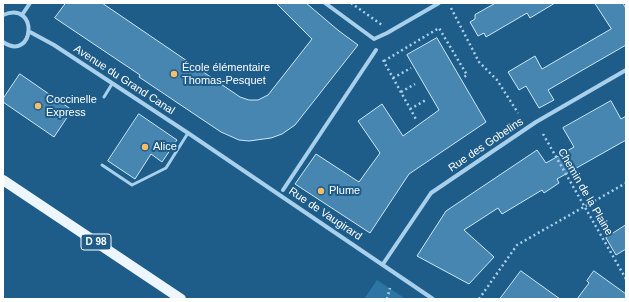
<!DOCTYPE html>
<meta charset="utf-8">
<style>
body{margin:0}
#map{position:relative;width:629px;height:302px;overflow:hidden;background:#1e5c89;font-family:Arial,sans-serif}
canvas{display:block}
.frame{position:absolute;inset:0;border:4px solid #fff;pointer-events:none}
</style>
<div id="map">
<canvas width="629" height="302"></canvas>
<div class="frame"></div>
</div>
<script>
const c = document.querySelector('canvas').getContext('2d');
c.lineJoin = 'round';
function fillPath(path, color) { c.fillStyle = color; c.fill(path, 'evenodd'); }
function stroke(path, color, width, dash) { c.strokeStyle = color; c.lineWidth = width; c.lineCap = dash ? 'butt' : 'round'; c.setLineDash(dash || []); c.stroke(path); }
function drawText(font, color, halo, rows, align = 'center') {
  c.font = font + ' Arial,sans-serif'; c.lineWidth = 4; c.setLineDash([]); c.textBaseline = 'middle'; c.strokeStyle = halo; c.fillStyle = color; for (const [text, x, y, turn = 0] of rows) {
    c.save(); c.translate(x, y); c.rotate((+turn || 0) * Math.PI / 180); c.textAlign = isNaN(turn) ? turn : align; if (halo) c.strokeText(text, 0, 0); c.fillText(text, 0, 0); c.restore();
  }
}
fillPath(new Path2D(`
 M377 280 406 299H364Z`), '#2e75a4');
const building = new Path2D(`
 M66 3H102L240 97 249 100H258L268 95 312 39 276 3H306L339 31 358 45 295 125 282 134 271 138 249 141 239 140 221 132 139 77 140 75 55 18Z
 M496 3H555L530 18 527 13 486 37 484 33 478 36 470 22 475 19V15Z
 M595 3H623L626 9V45L548 90 554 100 539 108 526 86 519 90 508 72 535 56 542 69 611 29Z
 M437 38 486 122 409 174 370 233 295 184 316 154 359 182 380 153 358 121 382 104 403 136 439 110 407 55Z
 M20 74 72 110 54 137 3 102V99Z
 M611 101 621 119 626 116V140L557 179 559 183 544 193 542 190 502 214 498 208 464 230 494 257 469 284 417 256 446 211 537 150 546 163 574 147 563 128Z
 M139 114 177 140 162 162 151 154 135 179 108 161Z
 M626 225V249L616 255 606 238Z
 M521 271 560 299H500Z
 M594 271 626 294V299H577L589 283 587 281Z`);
fillPath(building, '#4686b1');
stroke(building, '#cde7f8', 1);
stroke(new Path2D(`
 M351 3 382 25
 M451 8 479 62 497 80 518 113
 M383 60 417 121
 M384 61 439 28 467 75 464 77
 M393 78 411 68
 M401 92 415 84
 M410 109 426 100
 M543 134 626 279
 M387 299 390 288
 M479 299 517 245 626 183`), '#a8d0eb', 2.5, [2, 3]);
stroke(new Path2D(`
 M104 97 112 84
 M102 165 132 185 166 168 188 133`), '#a8d0eb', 3);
stroke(new Path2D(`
 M325 3 374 39 387 33 439 3
 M3 15C40 0 34 63 3 42
 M22 15 30 3
 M30 32 54 45 188 133 433 299
 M283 190 376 50
 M383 264 431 193 536 122 626 70`), '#a8d0eb', 4);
stroke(new Path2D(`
 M3 180 181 299`), '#edf6fe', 10);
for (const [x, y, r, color] of [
 [174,74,4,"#fabb67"],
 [38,106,4,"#fabb67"],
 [145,147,4,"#fabb67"],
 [321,191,4,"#fabb67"]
]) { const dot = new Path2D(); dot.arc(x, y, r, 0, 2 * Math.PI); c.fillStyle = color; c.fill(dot); stroke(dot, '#1e5c89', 1.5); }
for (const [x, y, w] of [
 [96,242,30]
]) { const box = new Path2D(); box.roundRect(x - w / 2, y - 8, w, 16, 3); c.fillStyle = '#1e5c89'; c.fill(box); stroke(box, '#fff', 1); }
drawText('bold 10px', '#fff', null, [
 ["D 98",96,242]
]);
drawText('11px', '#fff', '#1e5c89', [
 ["École élémentaire",182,68],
 ["Thomas-Pesquet",182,81],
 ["Coccinelle",46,100],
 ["Express",46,113],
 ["Alice",153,147],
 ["Plume",329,191]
], 'left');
drawText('11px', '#fff', '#1e5c89', [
 ["Avenue du Grand Canal",124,80,33],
 ["Rue des Gobelins",486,145,-34],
 ["Chemin de la Plaine",585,192,60],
 ["Rue de Vaugirard",325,214,34]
]);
</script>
